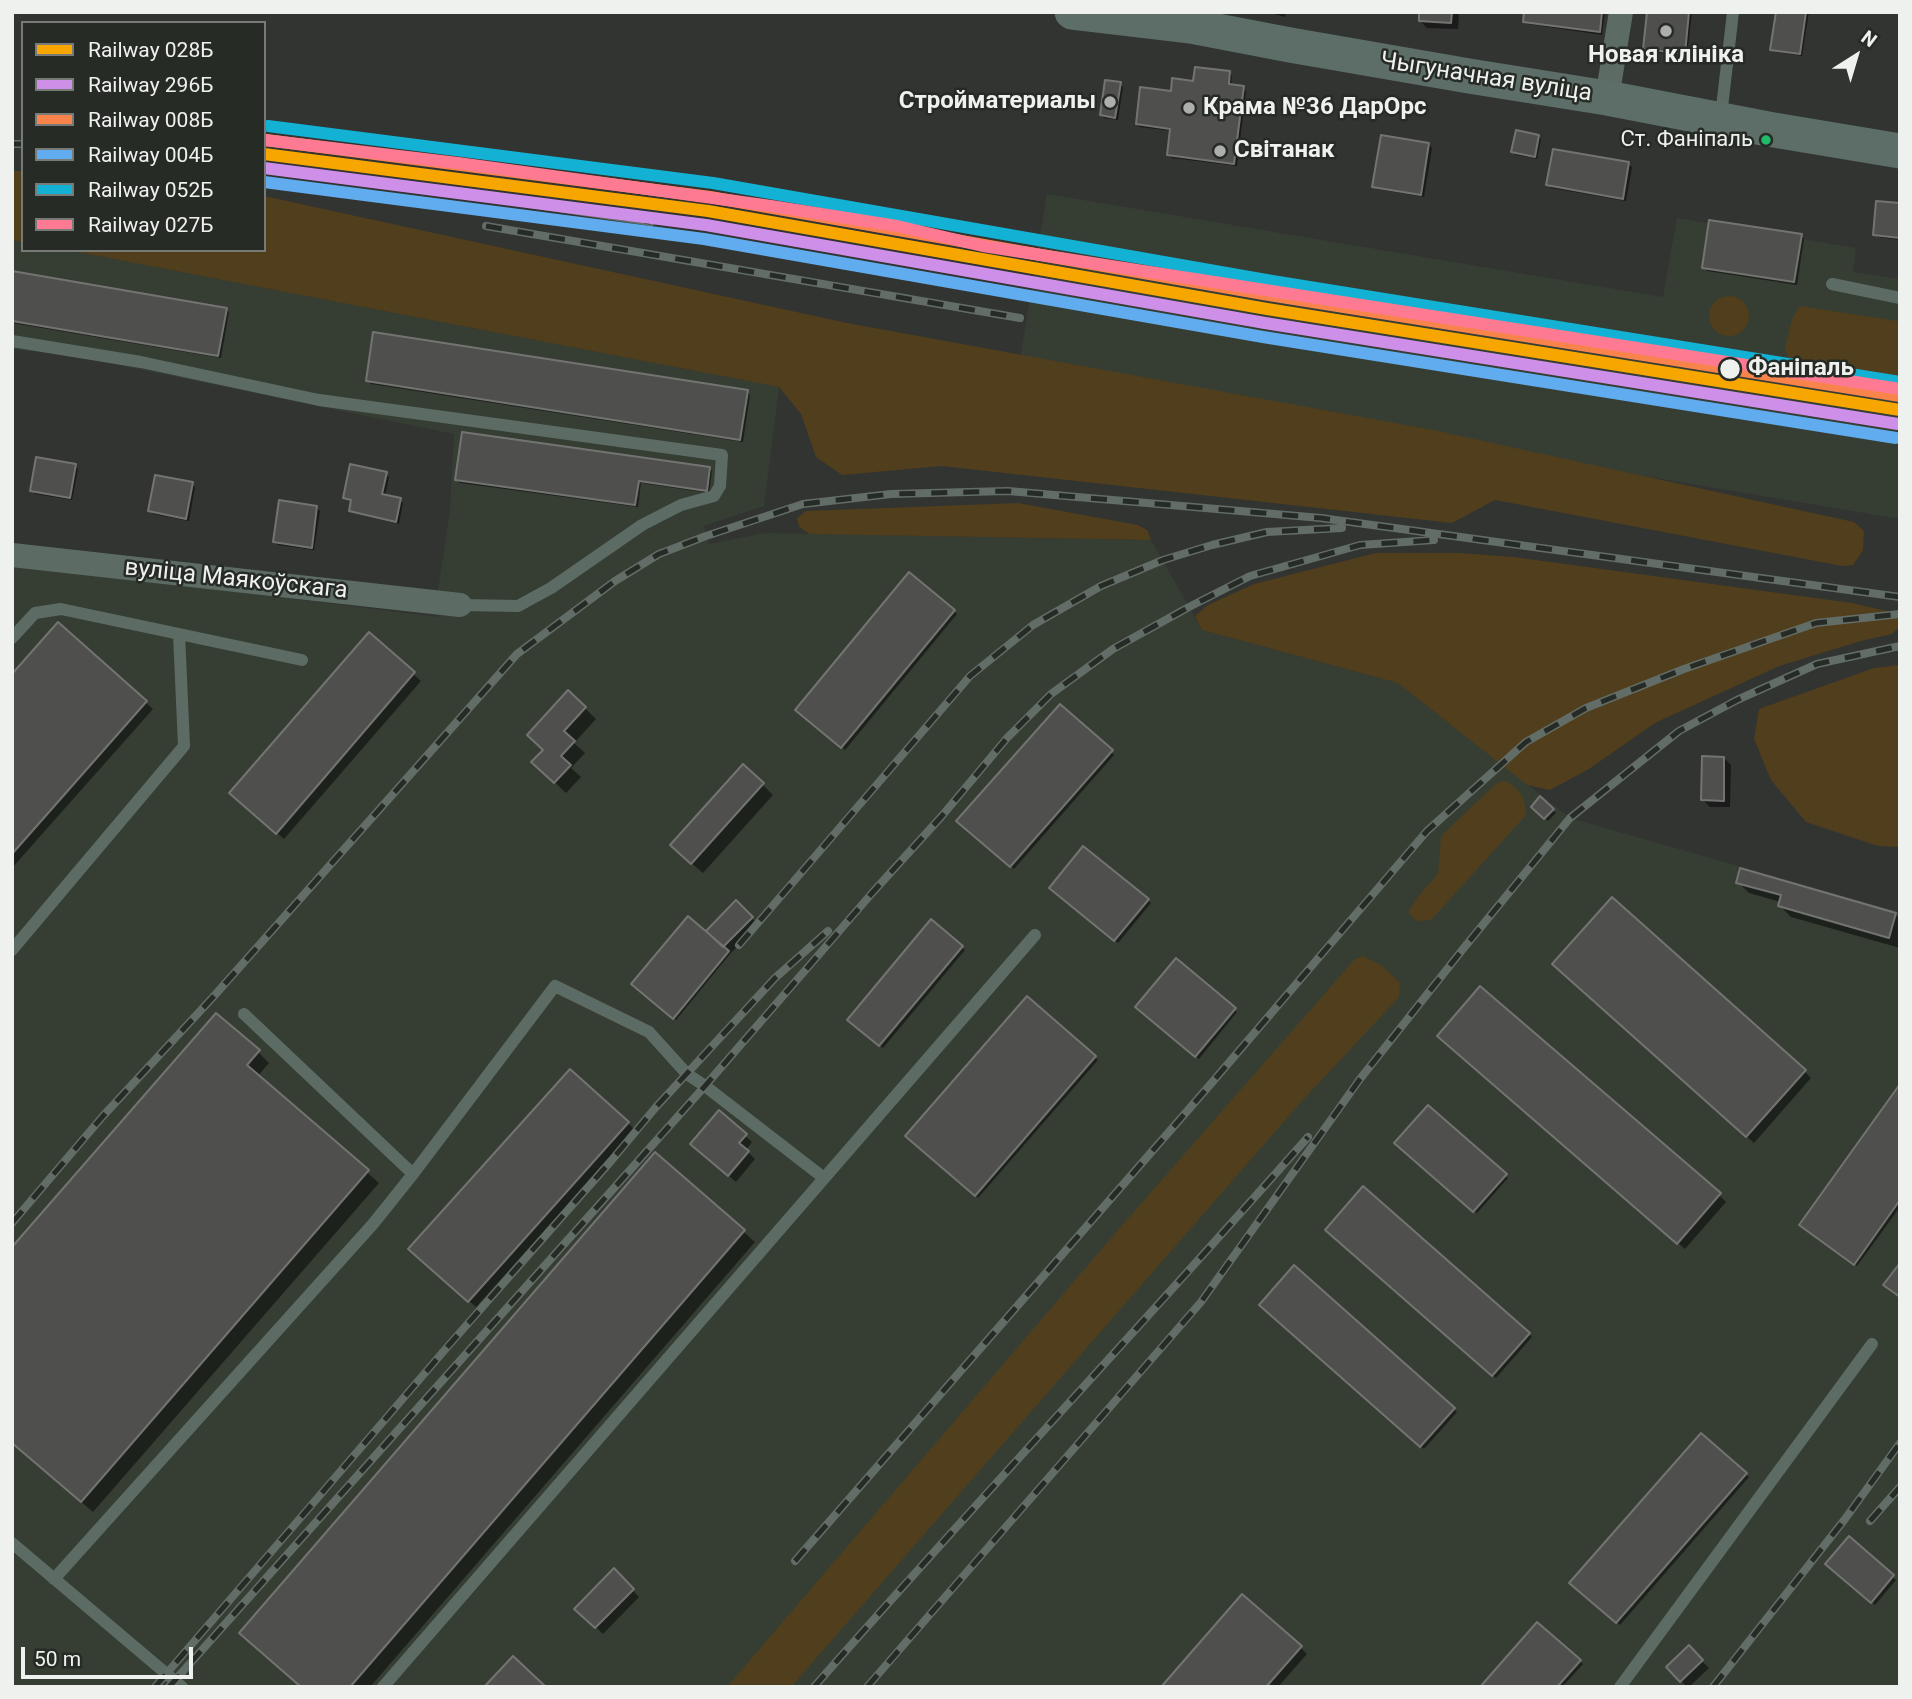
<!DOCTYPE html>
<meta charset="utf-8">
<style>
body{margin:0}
#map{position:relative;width:1912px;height:1699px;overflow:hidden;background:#323431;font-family:Roboto,sans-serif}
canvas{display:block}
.frame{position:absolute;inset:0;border:14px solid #eff1ee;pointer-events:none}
.legend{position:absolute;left:21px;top:21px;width:245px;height:231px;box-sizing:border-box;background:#272b26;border:2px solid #777a76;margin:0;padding:9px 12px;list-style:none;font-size:21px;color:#eff1ee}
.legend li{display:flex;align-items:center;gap:14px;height:35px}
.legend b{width:35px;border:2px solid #777a76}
.north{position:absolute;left:1821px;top:21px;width:70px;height:70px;-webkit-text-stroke:5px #272b26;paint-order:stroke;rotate:37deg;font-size:19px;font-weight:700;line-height:28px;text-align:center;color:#eff1ee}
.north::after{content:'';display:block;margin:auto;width:24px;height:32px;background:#eff1ee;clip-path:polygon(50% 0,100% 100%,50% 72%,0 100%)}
.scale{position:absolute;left:21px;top:1647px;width:172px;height:32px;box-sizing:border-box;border:4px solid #eff1ee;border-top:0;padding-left:9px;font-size:21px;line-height:24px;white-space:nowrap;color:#eff1ee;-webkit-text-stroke:5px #272b26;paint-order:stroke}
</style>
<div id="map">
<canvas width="1912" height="1699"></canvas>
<div class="frame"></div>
<ul class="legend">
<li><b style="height:9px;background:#f7a600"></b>Railway 028Б</li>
<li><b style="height:9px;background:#ce8fe9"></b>Railway 296Б</li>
<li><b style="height:9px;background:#f8844c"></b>Railway 008Б</li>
<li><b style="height:9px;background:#60acee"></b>Railway 004Б</li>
<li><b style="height:9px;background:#13b2d5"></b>Railway 052Б</li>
<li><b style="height:9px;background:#fe7a93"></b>Railway 027Б</li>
</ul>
<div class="north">N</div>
<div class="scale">50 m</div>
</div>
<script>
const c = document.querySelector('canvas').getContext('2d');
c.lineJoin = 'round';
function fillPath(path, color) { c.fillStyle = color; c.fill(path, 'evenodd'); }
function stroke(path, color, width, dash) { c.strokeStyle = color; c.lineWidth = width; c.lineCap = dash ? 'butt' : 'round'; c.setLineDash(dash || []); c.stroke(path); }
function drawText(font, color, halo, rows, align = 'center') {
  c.font = font + ' Roboto,sans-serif'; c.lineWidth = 5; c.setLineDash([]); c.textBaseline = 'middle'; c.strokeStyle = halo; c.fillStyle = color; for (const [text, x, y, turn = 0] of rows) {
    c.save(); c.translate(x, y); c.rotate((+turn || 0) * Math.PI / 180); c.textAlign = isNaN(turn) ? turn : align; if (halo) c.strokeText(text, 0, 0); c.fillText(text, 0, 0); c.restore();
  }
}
fillPath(new Path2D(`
 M1047 194 1663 297 1677 218 1856 248 1853 272 1900 279V519L1018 371Z
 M12 240 23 242V250H67L779 387 764 506 704 526 709 544 765 533 1151 540 1202 630 1398 683 1570 818 1900 912V1687H12V564L439 617 437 597 450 510 454 434 74 356 12 349Z`), '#363e34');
fillPath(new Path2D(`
 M12 171H23V242L12 240Z
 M264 196 847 323 1433 430 1854 522 1864 531 1863 550 1853 565 1842 566 1495 500 1452 523 942 466 842 475 816 457 801 414 779 387 67 250H264Z
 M1709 316a20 20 0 1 1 40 0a20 20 0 1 1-40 0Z
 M1800 306 1897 321 1900 326V376L1819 366 1790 360 1785 350 1792 319Z
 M1018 503 1138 525 1147 530 1151 540 810 534 799 527 797 518 806 511Z
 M1376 553H1459L1514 557 1852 603 1895 613 1900 621V626L1892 634 1861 641 1779 666 1655 723 1589 769 1550 790 1527 785 1398 683 1202 630 1195 616 1208 605 1254 584Z
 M1900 665V847L1878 846 1806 822 1771 780 1754 739 1759 709 1874 668Z
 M1505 781C1521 790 1525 797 1526 815L1431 920 1416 921 1408 912 1418 897 1438 874 1441 836 1498 782Z
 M1363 956 1381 965 1400 983 1399 997 1300 1103 791 1687H727L1118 1230 1355 959Z`), '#503e1c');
fillPath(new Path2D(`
 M1266 12H1286L1285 17Z
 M1421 12H1459L1458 29 1427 28 1420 21Z
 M1526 12H1605L1602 35 1528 24 1525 21Z
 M1649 12H1692L1687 56 1648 52 1645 49Z
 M1777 12H1809L1802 56 1775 52 1772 49Z
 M1229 73 1232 76 1231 86 1243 88 1246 91 1237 166 1172 158 1169 155 1172 131 1140 127 1137 124 1172 93 1194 83Z
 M1120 84 1123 87 1118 120 1104 118 1101 115Z
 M1538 136 1541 139 1537 159 1516 155 1513 152Z
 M1429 144 1432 148 1424 197 1377 189 1374 186Z
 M1628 164 1632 167 1626 201 1551 188 1548 185Z
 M1900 205V240L1878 237 1875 234Z
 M1801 236 1804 239 1797 285 1707 271 1704 268Z
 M12 273 226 309 229 312 221 358 12 323Z
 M368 381 747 392 750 395 743 442 371 384Z
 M75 466 78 469 72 500 35 494 32 491Z
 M709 468 712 471 709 493 641 483 638 507 460 483 457 480Z
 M386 474 389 477 385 496 400 500 403 503 399 524 354 513 351 510 353 501 345 497Z
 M192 484 195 487 189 521 153 514 150 511Z
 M317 508 320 511 314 550 278 545 275 542Z
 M954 611 957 614 845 750 800 713Z
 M58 625 153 709 12 868V677Z
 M369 635 421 681 284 839 239 800Z
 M568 692 596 719 574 743 585 753 571 768 581 777 566 793 545 773V750Z
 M1060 706 1114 755 1014 869 959 821Z
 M1724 758 1731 765 1730 807H1710L1703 800Z
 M762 784 773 795 703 873 683 856Z
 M1541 799 1556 813 1548 821 1533 807Z
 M1738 882 1895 914 1900 919V948L1791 917 1780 906 1781 902 1749 893Z
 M1055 891 1148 900 1151 903 1118 943Z
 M736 903 759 925 730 954 676 1020 633 984 718 943Z
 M931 922 965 950 883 1048 852 1022Z
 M1176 960 1237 1012 1199 1059 1138 1007Z
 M1562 971 1804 1071 1811 1078 1754 1143Z
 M1027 998 1098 1060 978 1198 908 1136Z
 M1446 1043 1719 1195 1726 1202 1685 1249Z
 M258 1052 269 1063 258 1076 379 1183 93 1512 12 1442V1250Z
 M1900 1087V1207L1857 1266 1804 1228Z
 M1428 1107 1508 1178 1477 1213 1397 1143Z
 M628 1123 635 1130 476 1307 418 1256Z
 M745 1136 752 1142 746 1150 755 1159 736 1182 700 1151Z
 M655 1154 755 1242 370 1687H302Z
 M1363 1189 1532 1337 1496 1378 1327 1230Z
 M1294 1267 1457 1412 1424 1449 1261 1305Z
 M1702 1435 1749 1477 1620 1625 1572 1583Z
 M1849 1539 1896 1580 1875 1605 1827 1564Z
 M614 1571 639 1597 603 1634 577 1608Z
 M1538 1624 1583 1664 1562 1687H1482Z
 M1300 1647 1307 1654 1278 1687H1163Z
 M1689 1648 1709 1668 1689 1687H1687L1668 1667Z`), '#0007');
const building = new Path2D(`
 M1419 12H1452L1451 23 1419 21Z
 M1524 12H1602L1600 32 1523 22Z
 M1647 12H1689L1685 54 1643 49Z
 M1776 12H1806L1800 54 1770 50Z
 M1195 67 1230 71 1229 84 1244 86 1234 164 1167 155 1170 129 1136 124 1140 87 1171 91 1172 78 1193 81Z
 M1105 80 1121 82 1115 118 1100 115Z
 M1516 130 1539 135 1535 157 1511 152Z
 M1381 135 1429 143 1421 195 1372 187Z
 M1553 149 1629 162 1623 199 1546 185Z
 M1876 201 1900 203V238L1873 235Z
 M1709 220 1802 234 1794 282 1702 268Z
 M12 271 227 308 218 356 12 321Z
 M373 332 748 390 740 440 366 381Z
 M462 432 710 467 707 491 639 481 635 505 455 480Z
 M36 457 76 464 70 498 30 491Z
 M350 464 387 472 382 494 401 498 396 522 349 511 351 500 343 498Z
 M155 475 193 482 186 519 148 511Z
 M279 500 317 506 312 548 273 542Z
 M909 572 955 610 841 748 795 710Z
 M58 622 147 701 12 854V674Z
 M369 632 415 672 276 834 229 793Z
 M568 690 586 707 564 731 575 741 561 756 571 765 554 783 531 762 543 750 527 735Z
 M1060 704 1113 750 1010 867 956 821Z
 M1702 756 1724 757V801L1701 800Z
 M743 764 764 783 691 864 670 845Z
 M1540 796 1554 809 1544 819 1531 807Z
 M1083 846 1149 899 1114 941 1049 888Z
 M1740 868 1896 913 1889 938 1778 906 1781 895 1736 883Z
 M1612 897 1806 1070 1746 1137 1552 964Z
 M736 900 753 917 723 947 706 931Z
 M688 916 729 951 673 1019 631 984Z
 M931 919 963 946 879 1046 847 1020Z
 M1176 958 1236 1008 1195 1057 1135 1007Z
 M1480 986 1721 1193 1677 1244 1437 1036Z
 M1027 996 1096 1056 975 1196 905 1136Z
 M216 1013 260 1050 247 1065 369 1170 81 1502 12 1443V1247Z
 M570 1069 629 1122 468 1302 408 1249Z
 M1900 1084V1200L1854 1265 1799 1225Z
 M1428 1105 1507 1174 1473 1212 1394 1143Z
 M719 1110 747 1134 739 1143 749 1151 728 1176 690 1144Z
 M655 1152 745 1230 350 1687H301L239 1633Z
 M1363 1186 1530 1333 1492 1376 1325 1230Z
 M1900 1263V1297L1883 1285Z
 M1294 1265 1455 1408 1420 1447 1259 1305Z
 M1701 1433 1747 1473 1616 1623 1569 1583Z
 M1849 1536 1894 1575 1871 1603 1825 1564Z
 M614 1568 634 1589 595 1628 574 1609Z
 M1242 1594 1302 1646 1266 1687H1161Z
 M1537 1622 1581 1660 1557 1687H1480Z
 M1689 1645 1703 1660 1680 1682 1666 1667Z
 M513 1656 546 1687H484Z`);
fillPath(building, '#4f504d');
stroke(building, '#737472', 2);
stroke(new Path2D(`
 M1721 116 1733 12
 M1832 284 1900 298
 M12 341 141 362 319 400 722 455 720 486 714 496 681 505 642 525 551 588 518 606 460 605
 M12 638 35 613 61 609 302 660
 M12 950 184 746 179 634
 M244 1014 413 1174 555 986 649 1032 687 1074 705 1086 824 1178
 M12 1543 182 1687
 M54 1579 373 1224 413 1174
 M383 1687 1035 935
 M1620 1687 1872 1344`), '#5c6c65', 12);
stroke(new Path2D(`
 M1607 98 1621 12
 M12 555 460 605`), '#5c6c65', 24);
stroke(new Path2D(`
 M1072 12 1191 26 1290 45 1469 76 1607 98 1768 129 1900 151`), '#5c6e67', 35);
const rail = new Path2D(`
 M12 144H23
 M264 169 417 187 651 222
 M486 226 1020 318
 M739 945 970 676 1033 625 1101 586 1163 560 1212 545 1267 532 1342 528
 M12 1223 103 1116 214 996 517 654 615 581 659 554 706 536 803 504 891 494 1008 491 1321 518 1900 597
 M1870 1521 1900 1487
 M795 1561 1209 1086 1427 831 1526 742 1586 708 1684 669 1816 623 1900 614
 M155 1687 449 1345 611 1161 656 1107 775 978 828 931
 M169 1687 705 1086 873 892 941 817 1007 738 1051 694 1113 649 1189 607 1250 576 1360 545 1434 540
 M814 1687C977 1501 1145 1322 1308 1137
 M867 1687 1201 1302 1360 1079 1463 949 1570 818 1679 731 1737 700 1817 664 1900 646
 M1713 1687 1845 1519 1900 1443`);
stroke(rail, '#636d68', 8);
stroke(rail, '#272b26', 5, [16]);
stroke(new Path2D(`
 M264 154 708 211 1267 309 1900 410`), '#f7a600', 12);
stroke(new Path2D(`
 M264 168 706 225 1265 323 1898 424`), '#ce8fe9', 12);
stroke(new Path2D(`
 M266 140 710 197 1269 295 1900 396`), '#f8844c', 12);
stroke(new Path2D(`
 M264 182 704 239 1263 337 1896 438`), '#60acee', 12);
stroke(new Path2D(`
 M268 126 713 183 1272 281 1900 382`), '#13b2d5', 12);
stroke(new Path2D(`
 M264 140 458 163 771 206 897 226 983 246 1900 389`), '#fe7a93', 12);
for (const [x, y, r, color] of [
 [1666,31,7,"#adafac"],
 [1110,102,7,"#adafac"],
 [1189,108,7,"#adafac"],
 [1766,140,6,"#20bc6c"],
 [1220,151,7,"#adafac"],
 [1730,369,11,"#eff1ee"]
]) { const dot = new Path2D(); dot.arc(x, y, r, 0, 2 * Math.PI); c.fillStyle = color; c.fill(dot); stroke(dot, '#272b26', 2.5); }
drawText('22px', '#eff1ee', '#272b26', [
 ["Ст. Фаніпаль",1753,140]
], 'right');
drawText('bold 24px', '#eff1ee', '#272b26', [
 ["Новая клініка",1666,56,"center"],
 ["Стройматериалы",1096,102,"right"],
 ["Крама №36 ДарОрс",1203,108],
 ["Світанак",1234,151]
], 'left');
drawText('24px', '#eff1ee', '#272b26', [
 ["Чыгуначная вуліца",1486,78,9],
 ["вуліца Маякоўскага",236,580,6]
]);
drawText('bold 24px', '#eff1ee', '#272b26', [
 ["Фаніпаль",1748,369]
], 'left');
</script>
